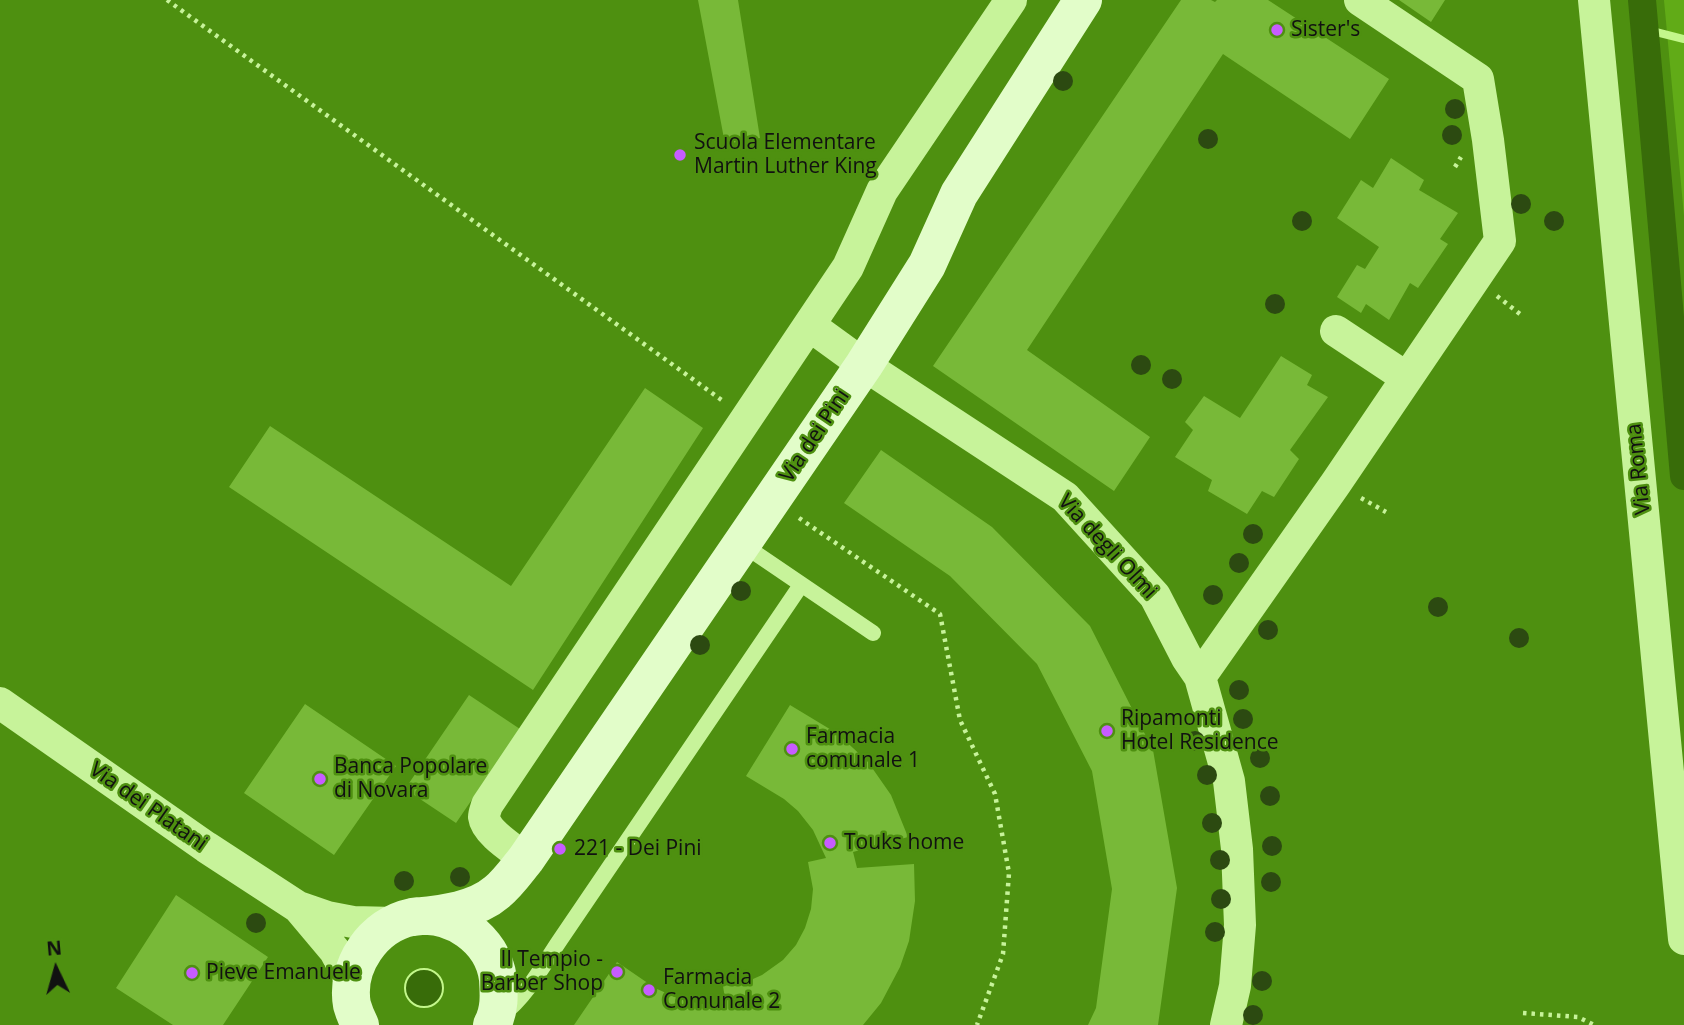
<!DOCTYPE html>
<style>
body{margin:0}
#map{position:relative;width:1684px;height:1025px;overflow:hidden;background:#4e9010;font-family:"Open Sans",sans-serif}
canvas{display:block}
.north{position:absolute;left:21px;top:934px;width:70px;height:70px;-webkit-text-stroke:5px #4e9010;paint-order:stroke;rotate:355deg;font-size:19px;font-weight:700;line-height:28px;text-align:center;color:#111}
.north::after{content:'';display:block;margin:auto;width:24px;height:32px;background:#111;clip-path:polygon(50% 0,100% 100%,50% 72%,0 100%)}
</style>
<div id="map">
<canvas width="1684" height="1025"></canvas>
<div class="north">N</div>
</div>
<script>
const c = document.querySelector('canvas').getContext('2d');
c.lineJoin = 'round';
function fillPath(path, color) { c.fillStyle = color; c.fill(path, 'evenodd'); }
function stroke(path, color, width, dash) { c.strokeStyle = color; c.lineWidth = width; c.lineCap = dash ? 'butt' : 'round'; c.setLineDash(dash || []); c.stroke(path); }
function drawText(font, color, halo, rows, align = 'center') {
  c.font = font + ' "Open Sans",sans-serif'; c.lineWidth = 5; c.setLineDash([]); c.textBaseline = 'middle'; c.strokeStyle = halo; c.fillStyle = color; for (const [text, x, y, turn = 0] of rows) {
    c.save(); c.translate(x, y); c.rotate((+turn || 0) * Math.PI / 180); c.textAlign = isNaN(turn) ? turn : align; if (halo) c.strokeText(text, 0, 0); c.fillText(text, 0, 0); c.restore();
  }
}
fillPath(new Path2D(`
 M1664 0H1684V216Z`), '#61ab17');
const water = new Path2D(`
 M405 988a19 19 0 1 1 38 0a19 19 0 1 1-38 0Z`);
fillPath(water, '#386c09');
stroke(water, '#c3f78b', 2);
stroke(new Path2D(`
 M1644 29 1684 39`), '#c3f78b', 8);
stroke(new Path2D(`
 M1642 0 1684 476`), '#386c09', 28);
fillPath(new Path2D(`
 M698 0H738L760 138 725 144Z
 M1181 0H1211L1215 2 1217 0H1268L1389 79 1350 139 1223 54 1027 350 1150 437 1114 491 933 366Z
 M1399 0H1445L1431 22Z
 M1391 158 1424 180 1419 190 1458 213 1440 239 1448 244 1418 288 1410 283 1389 320 1366 304 1361 313 1337 297 1357 265 1365 269 1379 247 1337 218 1361 180 1373 188Z
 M1281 356 1312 375 1307 385 1328 397 1290 450 1299 459 1274 497 1262 491 1247 514 1208 491 1212 480 1175 457 1193 430 1185 422 1204 396 1240 418Z
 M645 388 703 428 533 690 229 487 270 426 511 586Z
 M881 450 992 527 1090 626 1153 750 1177 888 1158 1025H1088L1096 1008 1112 889 1092 771 1037 664 950 576 844 503Z
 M469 695 520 729 456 823 405 789Z
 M305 704 396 766 334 855 244 793Z
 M790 705 838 734 868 762 891 795 908 837 853 852 857 868 914 864 915 901 909 941 900 967 881 1003 863 1025H574L617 962 655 988 679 999 702 1004 726 1005 723 986 744 983 762 975 783 960 796 945 805 928 811 909 813 889 808 862 826 858 813 830 798 811 784 799 746 776Z
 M176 895 268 957 223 1025H173L116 988Z`), '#78b938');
stroke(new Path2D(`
 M167 0 723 401
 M1455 167 1461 157
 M1497 296 1520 314
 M1361 498 1386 512
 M799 518 940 614 960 720 995 794 1009 873 1003 954 977 1025
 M1523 1013 1578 1017 1594 1025`), '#c7f39a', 4.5, [3.5, 5]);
stroke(new Path2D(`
 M742 544 873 633
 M503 1014C527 996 543 965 560 940L801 585`), '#c7f39a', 16);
stroke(new Path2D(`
 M1594 0 1684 939
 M809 325 864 365 1065 497 1155 596 1187 658 1200 677 1229 781 1237 849 1240 925 1235 986 1226 1025
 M1336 331 1407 378
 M1200 677 1336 483 1500 241 1488 140 1478 79 1360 0
 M0 703 206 847 298 907 327 917 353 922 395 923
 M526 859C515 850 486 833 484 817 484 813 486 809 487 805L848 267 882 191 1011 0
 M298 907 335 951 352 983`), '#c7f39a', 32);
stroke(new Path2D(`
 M413 917C441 914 475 911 497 892 508 883 517 870 526 859L864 365 927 265 959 194 1083 0
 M360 1025C357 1019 354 1012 352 1005 345 966 373 925 412 917 452 910 493 939 498 979 499 995 500 1010 492 1025`), '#e2fdc9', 38);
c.fillStyle = '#2c4a11';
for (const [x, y] of [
 [1063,81],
 [1455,109],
 [1452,135],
 [1208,139],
 [1521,204],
 [1302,221],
 [1554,221],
 [1275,304],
 [1141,365],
 [1172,379],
 [1253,534],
 [1239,563],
 [741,591],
 [1213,595],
 [1438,607],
 [1268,630],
 [1519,638],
 [700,645],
 [1239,690],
 [1243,719],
 [1195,741],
 [1260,758],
 [1207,775],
 [1270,796],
 [1212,823],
 [1272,846],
 [1220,860],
 [460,877],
 [404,881],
 [1271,882],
 [1221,899],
 [256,923],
 [1215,932],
 [1262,981],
 [1253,1015]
]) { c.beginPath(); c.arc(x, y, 10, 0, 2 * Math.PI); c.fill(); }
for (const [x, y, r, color] of [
 [1277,30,7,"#c75cff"],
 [680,155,7,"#c75cff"],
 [1107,731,7,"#c75cff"],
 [792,749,7,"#c75cff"],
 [320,779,7,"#c75cff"],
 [830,843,7,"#c75cff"],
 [560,849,7,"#c75cff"],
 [617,972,7,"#c75cff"],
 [192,973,7,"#c75cff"],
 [649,990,7,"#c75cff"]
]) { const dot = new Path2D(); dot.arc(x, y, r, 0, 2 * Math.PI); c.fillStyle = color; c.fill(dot); stroke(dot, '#4e9010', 2.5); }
drawText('21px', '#111', '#4e9010', [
 ["Sister's",1291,30],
 ["Scuola Elementare",694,143],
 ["Martin Luther King",694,167],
 ["Ripamonti",1121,719],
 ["Hotel Residence",1121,743],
 ["Farmacia",806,737],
 ["comunale 1",806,761],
 ["Banca Popolare",334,767],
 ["di Novara",334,791],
 ["Touks home",844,843],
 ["221 - Dei Pini",574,849],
 ["Il Tempio -",603,960,"right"],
 ["Barber Shop",603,984,"right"],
 ["Pieve Emanuele",206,973],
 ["Farmacia",663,978],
 ["Comunale 2",663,1002]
], 'left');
drawText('21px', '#111', '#4e9010', [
 ["Via dei Pini",815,436,-56],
 ["Via Roma",1639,469,-96],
 ["Via degli Olmi",1107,547,47],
 ["Via dei Platani",148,807,35]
]);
</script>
